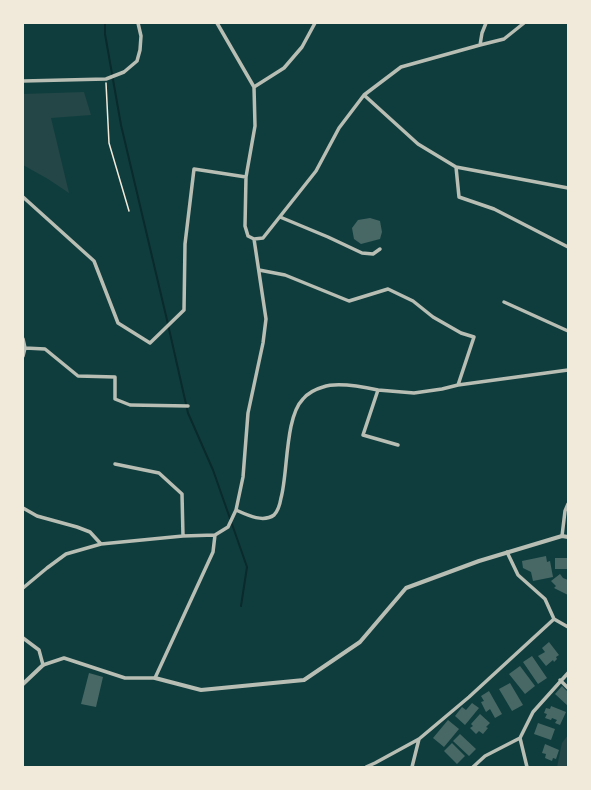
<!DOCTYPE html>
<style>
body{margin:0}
#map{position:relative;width:591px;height:790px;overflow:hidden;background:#0f3d3e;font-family:"Exo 2",sans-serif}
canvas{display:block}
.frame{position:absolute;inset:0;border:24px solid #f1e9da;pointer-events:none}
</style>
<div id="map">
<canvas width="591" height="790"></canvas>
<div class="frame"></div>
</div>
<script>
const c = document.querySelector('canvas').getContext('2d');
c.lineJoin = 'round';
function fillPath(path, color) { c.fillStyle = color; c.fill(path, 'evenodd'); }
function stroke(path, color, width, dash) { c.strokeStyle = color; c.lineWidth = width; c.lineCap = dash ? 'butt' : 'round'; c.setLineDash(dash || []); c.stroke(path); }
fillPath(new Path2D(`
 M84 92 91 115 51 118 69 193 48 179 23 165V94Z
 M568 735V767H557L562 743Z`), '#244646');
stroke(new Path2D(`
 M105 23V34L121 125 167 320 188 413 213 470 247 567 241 606`), '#0a2a2b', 2);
fillPath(new Path2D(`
 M370 218 380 221 382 232 380 239 361 244 354 239 352 228 358 220Z
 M546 556 547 562 550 561 553 577 533 581 531 572 523 568 522 561Z
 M555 558H568V569H555Z
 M560 574 563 578 568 580V595L554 588 556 586 551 581Z
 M549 642 559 655 556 657 557 659 554 662 553 660 546 666 538 656 545 652 542 648Z
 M532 656 547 678 538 684 523 662Z
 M520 666 535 686 525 694 509 674Z
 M89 673 103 677 96 707 81 704Z
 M510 683 523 705 512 711 499 689Z
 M562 686 568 692V706L555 694Z
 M489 691 502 714 495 718 490 709 486 712 481 702 484 701 481 696Z
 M472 703 479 708 465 725 455 716 462 707 466 710Z
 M551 706 566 712 560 725 555 723 557 720 552 718 551 720 545 718 547 714 544 713 546 708 550 709Z
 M480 714 490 723 486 727 488 728 483 734 479 731 476 734 470 728 473 726 471 724Z
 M448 720 459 729 444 747 433 738Z
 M538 723 555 729 551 740 534 734Z
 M460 734 476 749 469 756 453 741Z
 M452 743 465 756 457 764 444 751Z
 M545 744 559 750 556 759 553 758 552 761 545 758 546 754 542 753Z`), '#486865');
stroke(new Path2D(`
 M106 83 109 143 129 211`), '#f1e9da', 1.5);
stroke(new Path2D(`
 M480 45 482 33 486 23
 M23 81 106 79 124 72 137 61 140 50 141 36 138 23
 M254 87 284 68 302 47 315 23
 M364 95 418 144 456 167 568 188
 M456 167 459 197 494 209 568 247
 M23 197 94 261 118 323 150 343 184 310 185 244 194 169 246 177
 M280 217 328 237 362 253 373 254 380 249
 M254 239 263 238 316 171 339 128 364 95 401 67 480 45 504 39 524 23
 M259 270 285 275 349 301 388 289 413 301 433 317 461 333 474 337 458 385 442 389 414 393 378 390
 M504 302 568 331
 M23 339 25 348 23 356
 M25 348 45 349 78 376 115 377V399L130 405 188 406
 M458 385 568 370
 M115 464 159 473 182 494 183 536
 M23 508 37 516 77 527 90 532 101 544
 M236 510C247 515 263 523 274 515 278 511 280 504 281 498 288 473 285 417 303 399 308 393 316 389 323 387 337 382 364 387 378 390L363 435 398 445
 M562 536 565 511 568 504
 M507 552 518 575 545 599 554 619 568 627
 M23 588 47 568 66 554 101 544 183 536 215 535
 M23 638 39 650 43 665 64 658 125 678H155L213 552 215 535 228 527 236 510 243 477 248 413 263 343 266 319 254 239 248 236 245 226 246 177 255 126 254 87 217 23
 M560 680 568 688
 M366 767 375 763 419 739 469 697 554 619
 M412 767 419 739
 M473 767 485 756 520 738
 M527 767 520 738 533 712 568 673`), '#b8beb3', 3.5);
stroke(new Path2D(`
 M155 678 201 690 304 680 360 642 406 588 479 561 562 536 568 537
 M23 684 43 665`), '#b8beb3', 4);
</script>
